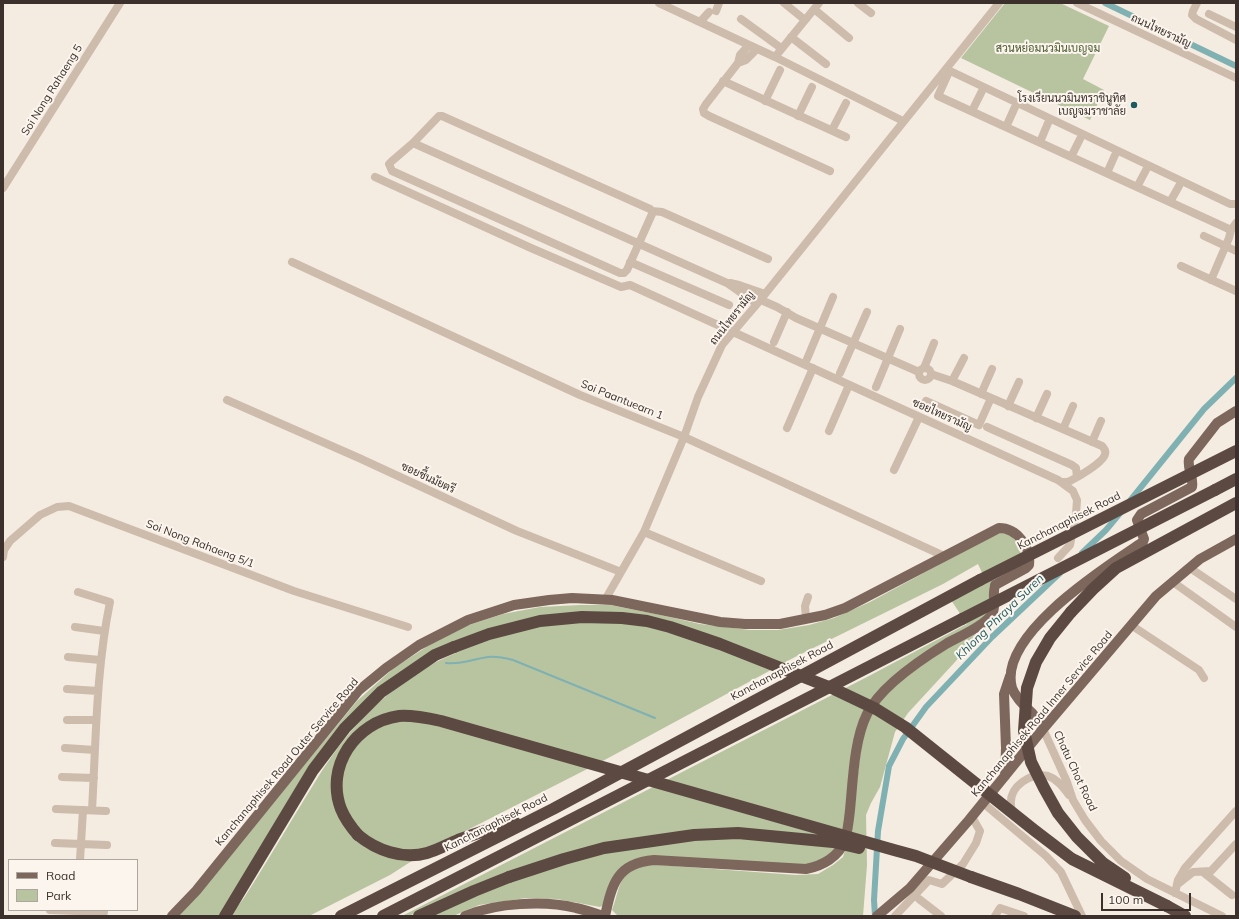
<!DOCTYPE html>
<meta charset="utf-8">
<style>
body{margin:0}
#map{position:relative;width:1239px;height:919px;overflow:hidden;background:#f4ebe1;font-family:Mulish,sans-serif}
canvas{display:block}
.frame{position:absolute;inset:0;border:4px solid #3b302b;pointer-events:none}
.legend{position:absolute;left:8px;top:859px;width:130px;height:52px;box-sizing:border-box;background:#fbf5ee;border:1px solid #aea6a0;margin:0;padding:5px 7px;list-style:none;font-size:12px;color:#3b302b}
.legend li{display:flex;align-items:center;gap:8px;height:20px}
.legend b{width:20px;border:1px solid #aea6a0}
.scale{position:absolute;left:1101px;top:893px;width:90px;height:18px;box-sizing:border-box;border:2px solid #3b302b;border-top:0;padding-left:5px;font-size:12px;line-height:14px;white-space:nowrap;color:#3b302b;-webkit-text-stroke:3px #fbf5ee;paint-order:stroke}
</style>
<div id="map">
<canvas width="1239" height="919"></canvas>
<div class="frame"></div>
<ul class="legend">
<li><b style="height:5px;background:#7d675c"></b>Road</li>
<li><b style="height:11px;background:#b8c4a0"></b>Park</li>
</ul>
<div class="scale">100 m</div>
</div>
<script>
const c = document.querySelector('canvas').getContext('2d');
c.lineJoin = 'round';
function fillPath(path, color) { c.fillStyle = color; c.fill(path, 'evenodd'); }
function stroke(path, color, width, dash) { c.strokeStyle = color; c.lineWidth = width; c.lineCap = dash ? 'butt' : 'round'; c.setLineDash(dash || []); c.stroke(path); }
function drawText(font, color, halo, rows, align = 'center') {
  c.font = font + ' Mulish,Sarabun,sans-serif'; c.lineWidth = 4; c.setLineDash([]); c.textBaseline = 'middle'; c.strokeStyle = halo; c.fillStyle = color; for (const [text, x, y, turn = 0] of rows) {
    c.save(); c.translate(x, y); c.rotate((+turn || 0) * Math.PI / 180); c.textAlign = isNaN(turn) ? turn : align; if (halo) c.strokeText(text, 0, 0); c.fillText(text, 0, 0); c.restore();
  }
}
fillPath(new Path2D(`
 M1005 3H1060L1109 26 1083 79 1104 90 1090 120 961 58Z
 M1002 532C1017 534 1020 551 1024 563L994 579 989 587 990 608C987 612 984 617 980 620 969 628 955 633 943 641 934 647 926 654 917 661 894 677 870 694 859 721 846 754 855 838 828 858 820 864 809 865 799 866L659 857 634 860 624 865 614 877 604 905 600 907 557 899 526 898 479 905 453 916H428L511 881 508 874 496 877 409 916H402L867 677 967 624 951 600 986 581 978 564 943 584 795 657 599 763 440 844 420 851 390 850 365 838 359 832 353 834C360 845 387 858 399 858 405 859 412 857 418 857L390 875 309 916H230L244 898C262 870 279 841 296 813 308 794 319 774 332 756 363 712 406 673 456 653L451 643C427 654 408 669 388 685 371 698 355 712 341 729 300 783 267 843 232 902L220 916H177L195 898 357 701 394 668 434 642 466 626 503 614 540 607 580 605H610L656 614 700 624 750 630H778L809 625 834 618 870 602 979 543Z
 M977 631 975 638 955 662 908 713 895 732 880 787 871 803 866 815 867 865 863 916H622L617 915 612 910C618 896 618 876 634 868 637 866 642 865 646 864L796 875 818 874 833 865 843 857 850 835 863 733C865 728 866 722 868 718 890 681 941 652 977 631Z`), '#b8c4a0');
stroke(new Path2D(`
 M446 663C461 665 473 659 488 657 497 656 505 658 513 660L655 718`), '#7fb0b2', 2);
stroke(new Path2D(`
 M1105 3 1236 66
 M1129 502 1204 409 1236 378
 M1082 553 1106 530 1121 512
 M875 916 874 900 878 831 889 766 903 739 926 707 992 637 1060 573`), '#7fb0b2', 6);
stroke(new Path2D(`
 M659 3 775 57 903 121
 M784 3 805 20
 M858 3 871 13
 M1077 3 1236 78
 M1197 3 1193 11 1192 15 1196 19 1236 40
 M814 9 849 38
 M716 11 719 3
 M1209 14 1236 27
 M741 19 781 48
 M700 22 709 12
 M791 37 826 64
 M749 45 740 55 738 63 706 104 703 109 704 113 709 116 830 171
 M775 57 819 3
 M738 63 746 60 757 49
 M946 69 1230 204H1236
 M948 74 938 96 1231 230
 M723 81 846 137
 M765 101 780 70
 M972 111 982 91
 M439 116H442L650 209 652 211V214L627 270 624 273H620L392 171 389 164 392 161 413 143Z
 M798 116 812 87
 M1006 127 1015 107
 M832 130 846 103
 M1040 142 1048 123
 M413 143 727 283 757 304
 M1071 157 1080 139
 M1107 173 1115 155
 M375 177 531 248 621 287 630 285 1058 480 1073 491 1077 500 1076 514 1070 545 1058 558
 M1137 187 1146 170
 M3 188 120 3
 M1170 202 1179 186
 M652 211 662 212 768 259
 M1204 236 1236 251
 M292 262 580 395 684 437 944 556
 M630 262 729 305
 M1181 266 1236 291
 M1211 280 1229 238 1231 230 1236 223
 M730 283 739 285 765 294
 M761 300 777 307 796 318 919 372
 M774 342 787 312
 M807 359 833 297
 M919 374a6 6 0 1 1 12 0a6 6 0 1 1-12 0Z
 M924 368 934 343
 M840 373 867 312
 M931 374 952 381 1102 446C1104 448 1106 451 1105 454 1104 462 1078 477 1070 481L1067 482H1061
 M952 381 964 358
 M876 387 900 329
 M981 394 992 369
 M227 400 359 458 517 531 621 572
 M926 401 979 425 991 398
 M1008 406 1019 382
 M1036 418 1047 394
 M987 427 1072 465 1076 468 1077 477
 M787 428 813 368
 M1063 429 1073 406
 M829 431 849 385
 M1092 442 1101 421
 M894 470 919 417
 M644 532 761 581
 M3 557 4 550 10 541 40 515 57 507 69 506 294 591 408 627
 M1190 568 1236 599
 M1173 582 1236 627
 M78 592 110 602C96 670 96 741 92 810
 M605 600 644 532 684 437 698 397 722 345 757 304 999 3
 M806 619 805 606 808 597
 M1131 625 1199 670 1204 678
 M75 627 104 631
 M68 657 100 660
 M67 689 98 691
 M67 720H96
 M1043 729 1067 782 1073 800 1085 820 1101 841 1121 861 1147 879 1222 916
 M65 748 95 750
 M62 777 94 778
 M983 803 1046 856 1061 872 1082 916
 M56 809 106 811
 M1013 814C1012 811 1011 808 1011 805 1009 786 1031 772 1048 776 1057 779 1063 787 1069 795
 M55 843 107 845
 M80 860 83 810
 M1203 872 1232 895
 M1179 883 1193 872 1211 871 1236 844
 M1175 893 1178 880 1185 868 1236 811
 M919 899 941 916
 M50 910 104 912
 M895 916 929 880 942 884 963 864 976 843 980 831 972 817
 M995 916 1000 908 1024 916`), '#cdbbac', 8);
stroke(new Path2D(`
 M1043 729C1040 724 1037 719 1033 714 1025 706 1016 699 1012 688 997 635 1106 567 1143 542L1144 539 1137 520 1141 514 1192 487C1194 478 1187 469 1189 459L1217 423 1236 411
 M1005 776 1006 748 1004 694 1010 676
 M172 916 196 891 358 691 386 668 419 645 468 620 514 605 549 600 572 598 612 600 720 622 745 624H780L825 615 845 608 999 528C1017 528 1031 547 1029 565L1026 568 995 585C992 594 996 604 993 612 987 625 958 637 946 644 920 660 880 687 867 714 854 740 853 780 850 810 849 819 848 830 845 840 839 857 822 866 806 869L654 860C617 863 612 884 605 916
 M465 916C495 903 544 900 576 908 585 910 594 913 603 916
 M877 916 910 888 969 820 1043 729 1156 596 1200 559 1236 539`), '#7d675c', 10);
stroke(new Path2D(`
 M1215 490 1236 479
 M1071 612 1093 589 1116 568 1236 503
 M358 835C376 850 403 860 427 853 438 850 448 844 458 840 477 833 495 828 514 821
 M971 877 1019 894 1075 916
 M1167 906 1185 916
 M225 916 313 770 345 728 381 692 435 655 454 647
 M341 916 553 809 980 580
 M383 916 962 619
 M419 916 474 891 509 877`), '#5c4a42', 12);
stroke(new Path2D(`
 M980 580 1236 451
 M1071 612 1050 638 1036 662 1027 688 1024 731 1031 762 1044 788 1058 813 1077 837 1103 863 1125 878
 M962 619 1215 490
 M454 647 489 634 540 621 582 617 622 618 647 621 670 627 720 644 834 689 876 709 905 727 1034 830 1072 859 1167 906
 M358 835C351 827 345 819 341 809 325 767 355 722 399 716 413 715 427 718 441 721L894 850 916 856 971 877
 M509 877 564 859 604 848 694 835 738 833 833 842 859 848`), '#5c4a42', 12);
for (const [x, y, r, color] of [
 [1134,105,4,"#1f5a5e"]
]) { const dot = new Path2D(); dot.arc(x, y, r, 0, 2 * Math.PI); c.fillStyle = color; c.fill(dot); stroke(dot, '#fbf5ee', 1.5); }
drawText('11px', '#3b302b', '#fbf5ee', [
 ["ถนนไทยรามัญ",1161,31,25],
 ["Soi Nong Rahaeng 5",52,90,-58],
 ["ถนนไทยรามัญ",732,318,-52],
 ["Soi Paantuearn 1",622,400,22],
 ["ซอยไทยรามัญ",942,415,24],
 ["ซอยชื้นมัยตรี",428,478,25],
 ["Kanchanaphisek Road",1069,521,-27],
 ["Soi Nong Rahaeng 5/1",200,544,21],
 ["Kanchanaphisek Road",782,671,-28],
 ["Kanchanaphisek Road Inner Service Road",1042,714,-50],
 ["Kanchanaphisek Road Outer Service Road",287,762,-50],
 ["Chatu Chot Road",1075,771,65],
 ["Kanchanaphisek Road",496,823,-27]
]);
drawText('11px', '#4a5a2e', '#fbf5ee', [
 ["สวนหย่อมนวมินเบญจม",1048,49]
]);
drawText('11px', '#3b302b', '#fbf5ee', [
 ["โรงเรียนนวมินทราชินูทิศ",1126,99],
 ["เบญจมราชาลัย",1126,112]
], 'right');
drawText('italic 12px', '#1f5a5e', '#fbf5ee', [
 ["Khlong Phraya Suren",1000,617,-44]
]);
</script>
